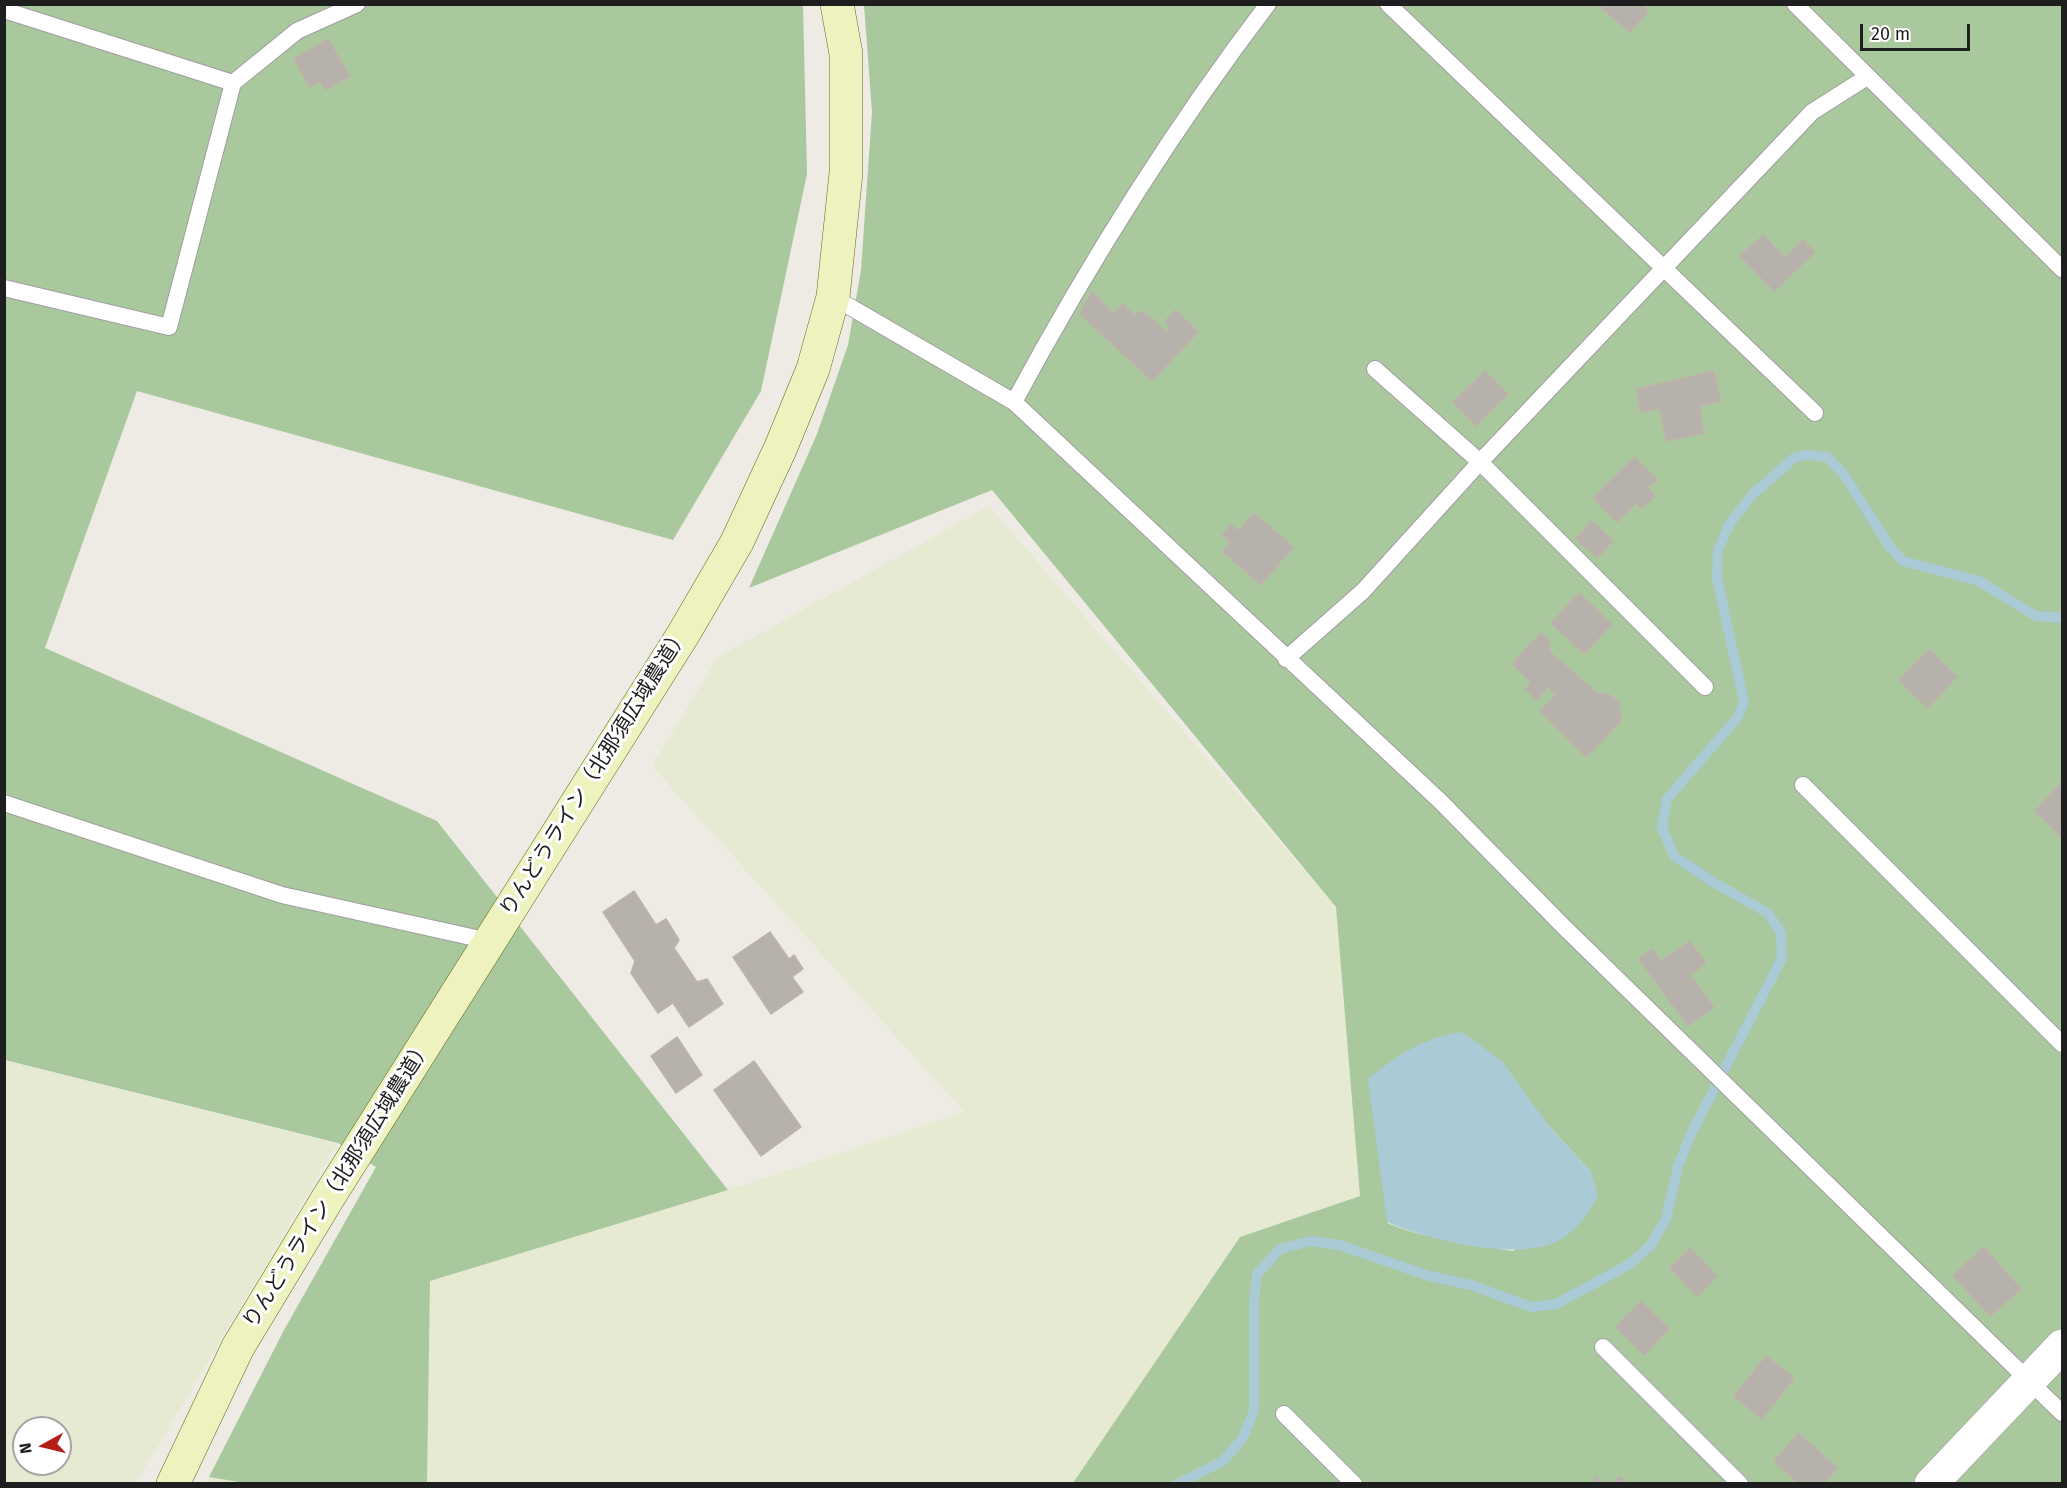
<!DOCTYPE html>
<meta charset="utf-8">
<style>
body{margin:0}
#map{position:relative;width:2067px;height:1488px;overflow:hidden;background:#eeebe5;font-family:"Fira Sans",sans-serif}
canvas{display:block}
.frame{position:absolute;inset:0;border:6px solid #1e1e1e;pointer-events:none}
.north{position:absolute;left:12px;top:1416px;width:60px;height:60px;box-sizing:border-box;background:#fff;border:2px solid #a5a5a5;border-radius:50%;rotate:262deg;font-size:16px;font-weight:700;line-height:24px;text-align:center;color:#1e1e1e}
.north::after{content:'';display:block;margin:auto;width:21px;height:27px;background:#b51e17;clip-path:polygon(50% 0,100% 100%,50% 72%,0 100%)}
.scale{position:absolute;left:1860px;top:24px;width:110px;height:27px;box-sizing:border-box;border:3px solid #1e1e1e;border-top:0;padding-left:8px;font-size:18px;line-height:21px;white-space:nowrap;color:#1e1e1e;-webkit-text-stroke:4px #fff;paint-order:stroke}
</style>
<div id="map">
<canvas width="2067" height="1488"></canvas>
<div class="frame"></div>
<div class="north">N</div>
<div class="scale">20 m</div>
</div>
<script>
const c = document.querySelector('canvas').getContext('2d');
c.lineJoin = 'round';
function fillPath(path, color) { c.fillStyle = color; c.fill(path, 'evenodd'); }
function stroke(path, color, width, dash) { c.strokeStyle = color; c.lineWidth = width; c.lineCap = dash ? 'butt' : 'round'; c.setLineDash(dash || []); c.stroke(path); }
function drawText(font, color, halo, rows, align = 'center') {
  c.font = font + ' "Fira Sans","Noto Sans JP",sans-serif'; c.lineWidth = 6; c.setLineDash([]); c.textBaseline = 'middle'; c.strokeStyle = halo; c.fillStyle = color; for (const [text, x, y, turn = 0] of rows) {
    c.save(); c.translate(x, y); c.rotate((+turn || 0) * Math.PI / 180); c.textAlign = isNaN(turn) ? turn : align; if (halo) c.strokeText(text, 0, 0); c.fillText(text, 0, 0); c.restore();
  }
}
fillPath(new Path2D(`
 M989 506 1336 907 1360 1196 1240 1237 1073 1483 427 1484 430 1281 728 1190 964 1112 652 766 718 657Z
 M5 1060 338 1143 136 1483 5 1484ZM24 1428H60V1464H24Z
 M209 1477 251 1483 206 1484Z`), '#e7ead2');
fillPath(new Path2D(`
 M5 5H803L807 174 761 391 673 540 137 391 45 648 437 821 728 1190 430 1281 427 1483 251 1484 209 1477 284 1330 376 1167 338 1143 5 1060Z
 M864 5H2062V1483H1073L1240 1237 1360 1196 1336 907 992 490 749 588 817 434 848 345 861 270 872 112ZM1548 1125 1591 1172 1513 1251C1471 1244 1426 1239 1387 1223Z`), '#a9c89e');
fillPath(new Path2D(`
 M1462 1032 1502 1061 1548 1125 1591 1172 1598 1195C1588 1213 1577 1232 1556 1242 1515 1261 1428 1240 1387 1222L1368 1079C1397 1055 1425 1037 1462 1032Z`), '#aacad6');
stroke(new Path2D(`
 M1177 1484 1223 1461 1243 1438 1254 1410V1298L1257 1274 1280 1249 1311 1241 1339 1245 1429 1276 1471 1285 1531 1307 1556 1304 1630 1264 1651 1245 1666 1219 1678 1166 1692 1132 1782 958 1781 933 1768 913 1713 882 1674 856 1662 827 1667 799 1738 717 1744 702 1717 578 1718 550 1730 523 1752 495 1794 458 1806 455 1827 457 1843 473 1890 547 1903 561 1979 581 2036 616 2062 618`), '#aacad6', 10);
const building = new Path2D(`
 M1596 4H1640L1648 11 1630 32Z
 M328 39 350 76 325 90 320 81 310 87 294 59Z
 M1763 235 1785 258 1803 240 1815 252 1774 291 1740 256Z
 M1092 291 1113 313 1123 304 1134 315 1143 311 1166 332 1170 326 1165 321 1175 310 1198 332 1152 381 1080 314Z
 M1485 371 1508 394 1476 426 1453 402Z
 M1714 371 1721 401 1700 406 1703 433 1666 441 1660 408 1640 412 1637 389Z
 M1635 457 1657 480 1648 488 1655 496 1642 509 1636 503 1617 522 1593 498Z
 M1254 513 1293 547 1261 585 1223 552 1231 543 1222 535 1231 524 1238 531Z
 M1592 521 1613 541 1597 558 1576 539Z
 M1579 593 1612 624 1584 654 1551 623Z
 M1541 633 1549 641 1550 652 1599 695 1607 693 1619 702 1621 721 1586 757 1540 711 1556 695 1548 687 1536 700 1525 689 1531 682 1512 664Z
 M1929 649 1957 677 1927 708 1899 680Z
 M2062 782V838L2035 811Z
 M634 891 656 925 666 919 679 940 674 948 697 982 707 979 723 1004 689 1027 673 1003 658 1013 631 973 635 961 603 912Z
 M770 932 789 959 794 955 803 969 792 977 803 992 771 1014 733 957Z
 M1690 941 1706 963 1690 975 1714 1007 1688 1026 1639 959 1652 949 1661 961Z
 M677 1037 702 1075 676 1093 651 1056Z
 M754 1061 801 1127 761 1156 714 1090Z
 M1984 1247 2021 1289 1990 1316 1953 1275Z
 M1690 1248 1717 1276 1697 1296 1670 1268Z
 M1641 1301 1669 1329 1644 1355 1616 1327Z
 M1766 1356 1794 1378 1762 1419 1734 1396Z
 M1799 1433 1837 1468 1823 1484H1799L1774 1461Z
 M1619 1476 1628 1484H1612Z
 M1597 1477 1603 1484H1591Z`);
fillPath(building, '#b7b1ab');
stroke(building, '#beb3a9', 1.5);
const lane = new Path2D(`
 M1388 4 1815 413
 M1795 4 2062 269
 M4 10 233 83
 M4 288 169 327 233 83 297 31 357 4
 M833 297 1014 402 1440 801 1564 927 2062 1413
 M1375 369 1480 462 1705 687
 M1014 402C1089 263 1172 130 1268 4
 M1286 659 1363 591 1480 462 1812 112 1867 77
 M1803 785 2062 1044
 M4 803 282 895 489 941
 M1603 1347 1740 1484
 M1284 1414 1354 1484`);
const street = new Path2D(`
 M1931 1484 2062 1346`);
const secondary = new Path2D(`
 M173 1484 238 1347 328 1198 684 633 737 542 781 447 813 369 833 297 846 173V54L837 4`);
stroke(lane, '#9f9f9f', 18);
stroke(street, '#9f9f9f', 34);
stroke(secondary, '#5b6811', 34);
stroke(lane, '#fff', 16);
stroke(street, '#fff', 33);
stroke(secondary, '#edf2bf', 33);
drawText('21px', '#1e1e1e', '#fff', [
 ["りんどうライン（北那須広域農道）",595,772,-58],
 ["りんどうライン（北那須広域農道）",338,1184,-58]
]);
</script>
